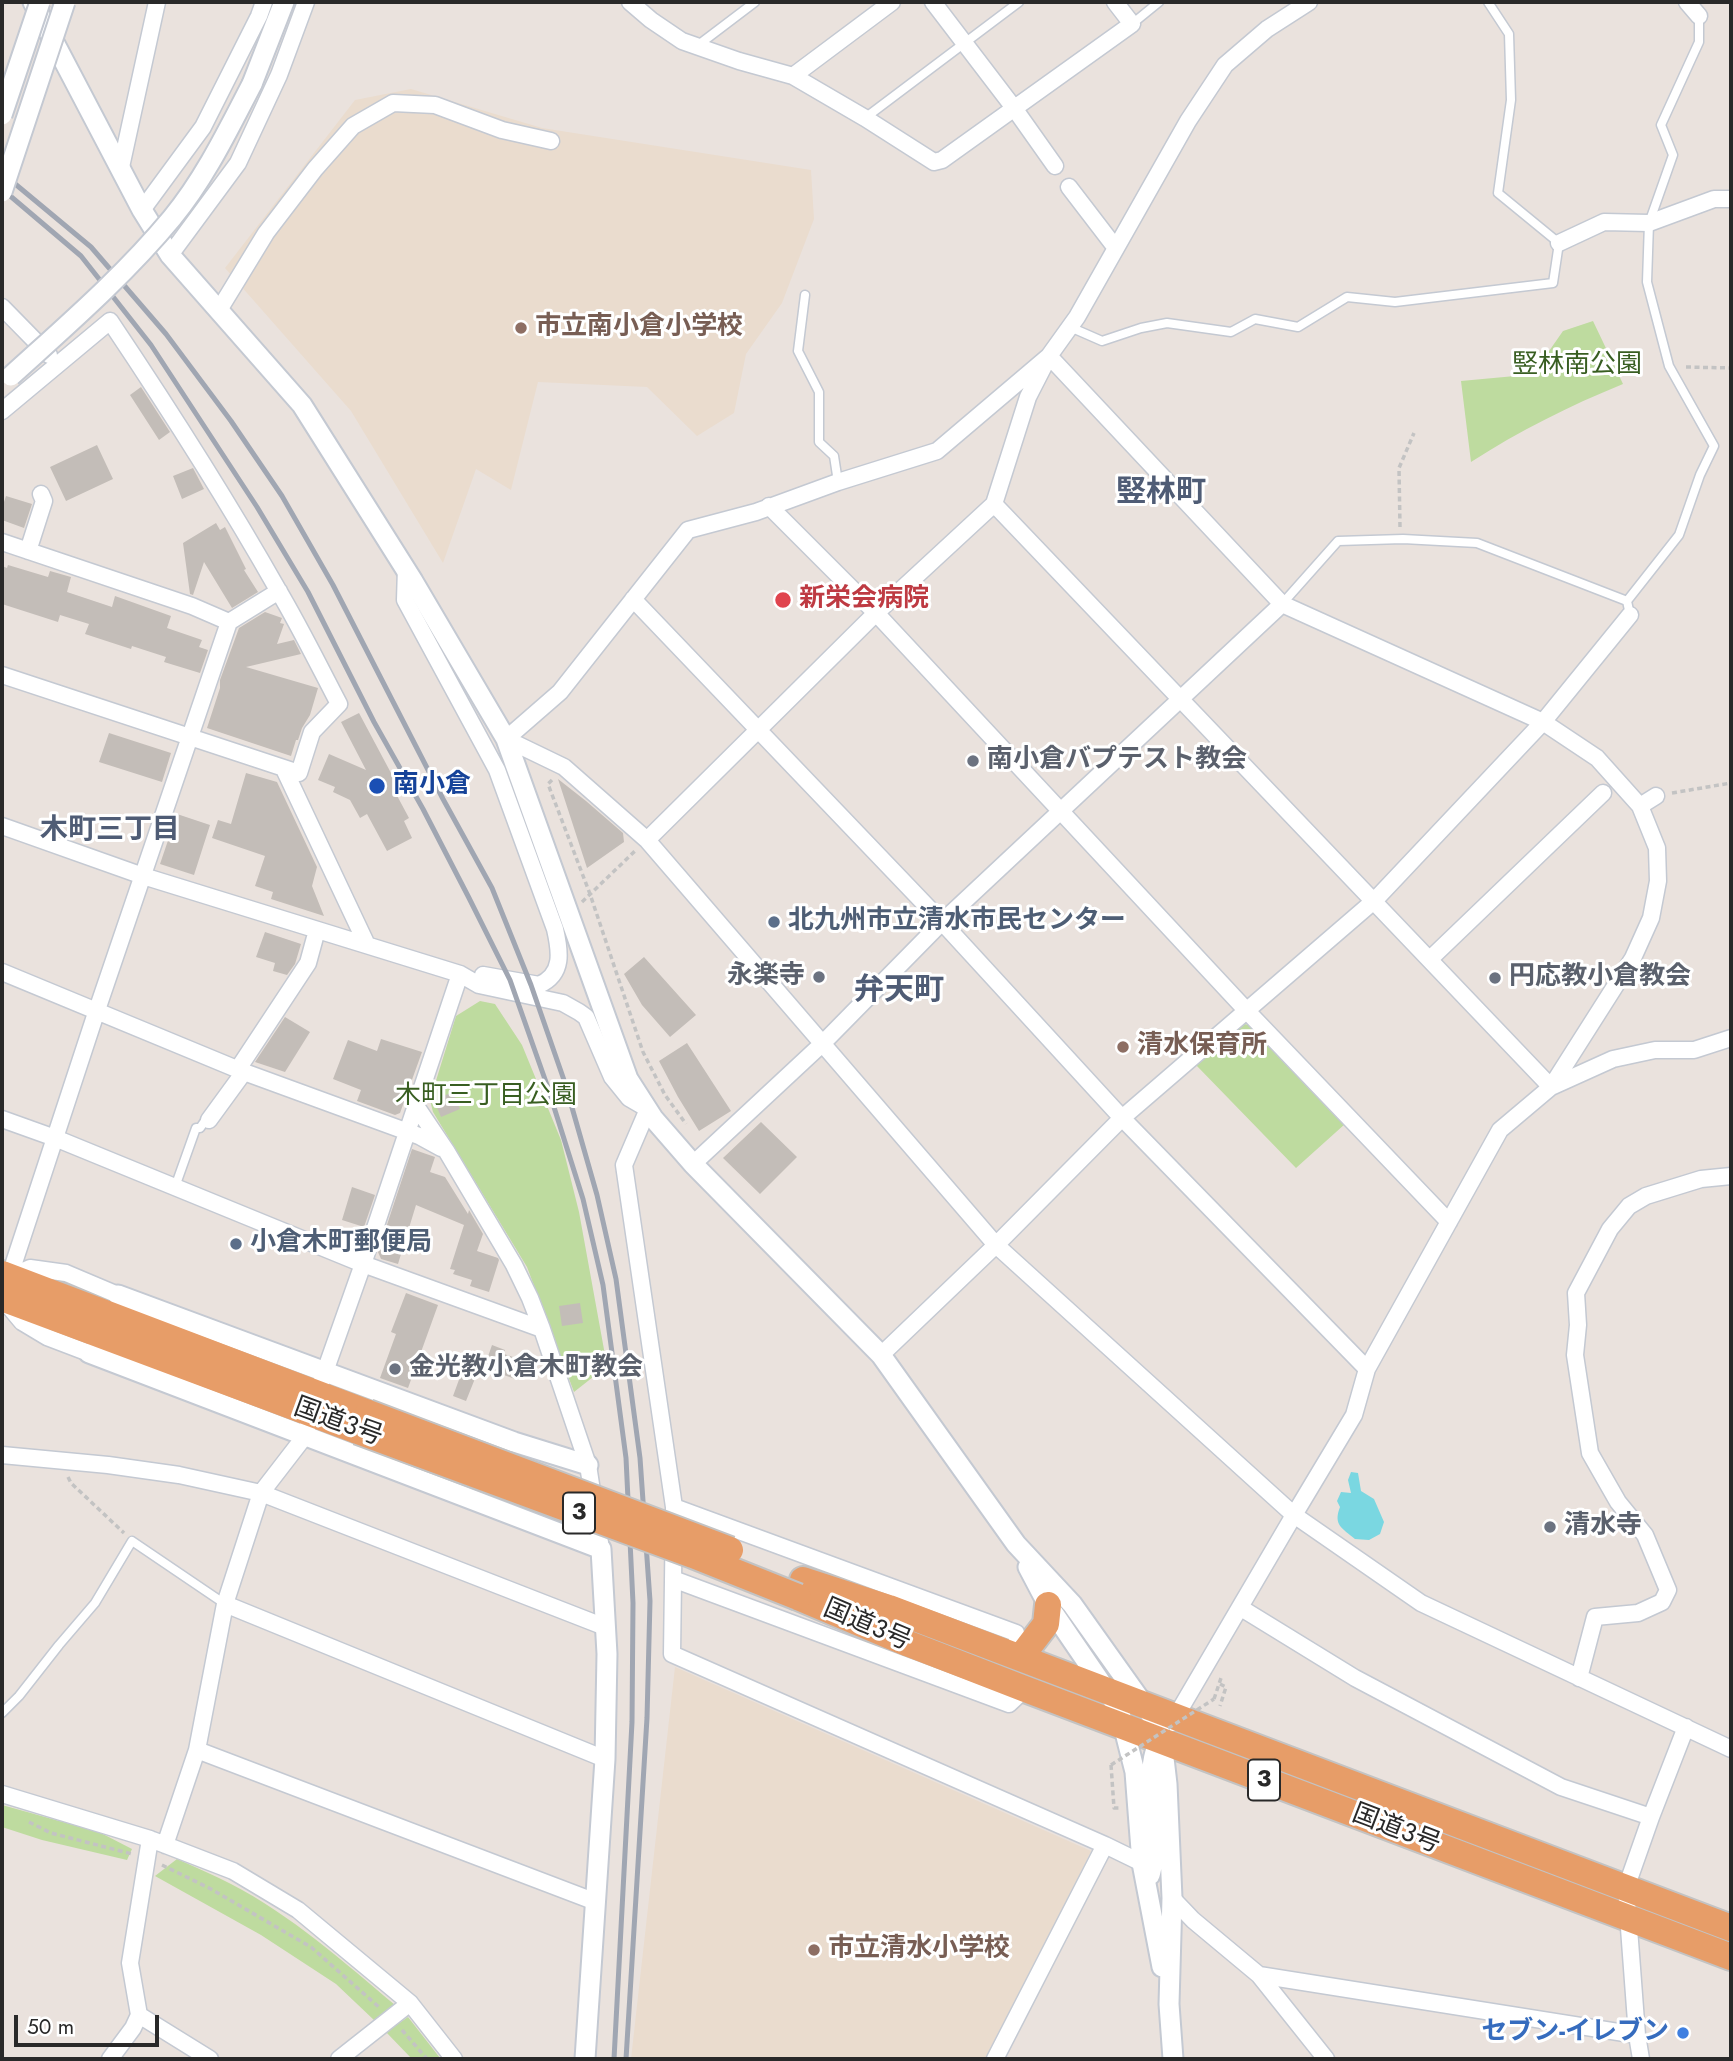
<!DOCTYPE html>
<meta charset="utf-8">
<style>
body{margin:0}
#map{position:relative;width:1733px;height:2061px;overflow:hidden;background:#eae2dd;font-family:Jost,sans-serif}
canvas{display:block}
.frame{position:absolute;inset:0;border:4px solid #292929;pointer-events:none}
.scale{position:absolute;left:14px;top:2015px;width:145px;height:32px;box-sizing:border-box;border:4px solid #292929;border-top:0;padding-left:9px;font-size:21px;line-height:24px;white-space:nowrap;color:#292929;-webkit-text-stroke:5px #fff;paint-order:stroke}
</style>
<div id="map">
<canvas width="1733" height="2061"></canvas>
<div class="frame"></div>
<div class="scale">50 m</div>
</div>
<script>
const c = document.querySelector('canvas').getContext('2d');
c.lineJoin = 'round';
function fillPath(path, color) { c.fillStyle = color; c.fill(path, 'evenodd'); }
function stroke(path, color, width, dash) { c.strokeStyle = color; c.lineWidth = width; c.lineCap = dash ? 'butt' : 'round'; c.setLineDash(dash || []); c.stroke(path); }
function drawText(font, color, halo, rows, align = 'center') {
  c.font = font + ' Jost,"Noto Sans JP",sans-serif'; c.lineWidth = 6; c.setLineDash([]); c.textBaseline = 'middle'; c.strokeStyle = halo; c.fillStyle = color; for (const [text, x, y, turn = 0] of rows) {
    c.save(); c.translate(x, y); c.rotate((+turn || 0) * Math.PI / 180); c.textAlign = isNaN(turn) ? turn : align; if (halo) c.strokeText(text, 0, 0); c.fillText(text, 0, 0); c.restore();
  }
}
fillPath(new Path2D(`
 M411 89 542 128 811 170 814 219 782 303 746 354 734 413 697 436 647 387 538 382 511 490 476 469 443 563 351 411 225 268 355 100Z
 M675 1667 1091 1851 991 2059H631Z`), '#eadcce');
fillPath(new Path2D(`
 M1593 321 1623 384C1569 406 1519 431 1471 462L1461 381 1515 376 1530 369 1547 354 1563 331Z
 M480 1001 495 1004 522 1045 561 1140 579 1212 607 1366 574 1392 527 1267 433 1112 430 1100 456 1016Z
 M1239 1023 1249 1025 1345 1124 1296 1168 1196 1065Z
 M2 1805 99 1832 132 1849 127 1860 42 1840 2 1827Z
 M177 1859C195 1867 214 1875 231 1884 291 1915 344 1962 395 2005L375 2021 336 1984 261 1935 155 1876Z
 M408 2017 440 2058 441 2059H412L386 2032Z`), '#bedb9f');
fillPath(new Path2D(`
 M1351 1472 1358 1473 1361 1491 1374 1499 1384 1522 1380 1534 1369 1540 1355 1539C1342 1528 1333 1525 1340 1507L1337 1501 1341 1492 1351 1493 1348 1480Z`), '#7ad7e1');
fillPath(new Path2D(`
 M141 387 170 432 159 440 130 395Z
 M97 445 113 479 66 501 50 467Z
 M193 468 204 489 182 499 173 476Z
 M6 496 32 504 24 528 2 520V508Z
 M216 523 220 530 225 527 246 569 244 570 258 592 232 608 204 562 193 595 190 594 183 543Z
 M8 565 48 577 50 571 71 577 67 592 112 607 115 596 171 616 167 628 202 640 199 647 208 650 200 673 164 662 166 657 132 646 131 649 85 634 89 624 60 615 58 622 2 604V566L7 568Z
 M265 612 282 618 280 623 284 624 277 644 294 640 301 654 246 667 318 688 310 715 302 728 298 740H296L291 756 207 728 220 688V680L239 628Z
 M359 713 399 788 394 790 409 818 404 821 412 838 387 851 367 814 360 818 350 800 333 792 335 787 318 780 329 754 366 770 341 722Z
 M109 733 171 753 162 782 99 762Z
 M246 773 277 782 317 867 312 886 324 916 271 899 273 892 255 886 265 856 212 838 218 820 231 824Z
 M558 779 586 801 623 833 624 842 587 868Z
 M177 814 210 825 194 875 160 864Z
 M265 932 301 944 295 964 287 975 273 971 275 963 256 957Z
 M644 957 696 1015 670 1037 642 1005 624 974Z
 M285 1017 310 1032 285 1072 255 1062Z
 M381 1039 422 1052 400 1113 395 1115 357 1101 361 1090 333 1079 348 1040 377 1051Z
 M687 1043 731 1111 699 1131 678 1097 659 1061Z
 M453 1092 460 1109 441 1117 434 1100Z
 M761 1122 797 1157 760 1194 723 1158Z
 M412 1149 435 1157 430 1172 445 1177 468 1214 469 1210 483 1234 477 1251 498 1258 499 1260 489 1292 470 1286 472 1280 453 1274 455 1270 450 1269 464 1225 416 1205 398 1264 381 1259 378 1252Z
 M352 1187 375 1195 364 1227 342 1220Z
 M406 1293 438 1305 408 1388 380 1378 396 1334 391 1332Z
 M580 1303 583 1323 562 1326 559 1306Z
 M492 1345 505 1350 504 1354 525 1361 518 1380 484 1368Z
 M464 1366 478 1371 466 1401 453 1396Z`), '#c3bdb8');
const service = new Path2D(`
 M1132 24 1159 2
 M697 46 755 2
 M865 118 1019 2
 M805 295 798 351 819 392V442L834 456 838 482
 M1070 327 1102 341 1141 328 1167 323 1231 332 1255 319 1298 327 1347 297 1395 302 1553 283 1559 243 1498 193 1511 100 1509 34 1488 2
 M1282 604 1338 541 1403 539 1477 543 1627 601
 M1630 615 1627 601 1679 535 1700 475 1714 446 1669 366 1647 282 1649 223 1673 155 1661 125 1699 42V16
 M175 1187 196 1128H200L207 1118 209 1120
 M2 1713 19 1696 59 1645 95 1603 132 1541 225 1604`);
const minor = new Path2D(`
 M630 2 651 20 682 41 739 61 793 76 865 118 934 162 942 160 1132 24 1115 2
 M933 2 1014 108 1055 166
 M1687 2 1699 16
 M793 76 892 2
 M121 167 157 2
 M1069 187 1115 247
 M142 210 203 127 259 16 264 2
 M1559 243 1604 222 1649 223 1714 199H1731
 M170 255 238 163 279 75 306 2
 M2 307 49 355
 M219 310 266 233 315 169 353 126 393 103 435 105 502 130 551 141
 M1049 356 937 451 838 482 756 512 688 530 560 692 506 739 564 767 647 840 996 1245 1294 1515 1172 1723
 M1049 356 1282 604 1543 722 1597 758 1640 806 1657 848 1658 881 1651 918 1633 958 1551 1087
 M2 411 110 321C169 409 226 498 278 590 300 627 319 666 339 704L312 732 299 773 2 675
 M994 504 1551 1087
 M769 506 876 613 1246 1010 1449 1222
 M2 542 192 606 229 622
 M28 551 44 501 41 494
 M406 568 405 600 497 770 555 929C560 951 564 974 539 985L483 975
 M633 599 942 922 1122 1118 1367 1369
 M284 769 367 945
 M1640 806 1656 796
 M2 826 143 876 460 974 479 985 563 1003 579 1012 586 1017 612 1077 629 1098 648 1109 624 1165 674 1507 672 1654 1105 1845
 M647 840 876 613 994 504 1028 397 1049 356 1077 317 1188 121 1225 65 1267 29 1309 2
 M1430 959 1603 793
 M2 972 244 1072 419 1136 441 1148
 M1731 1038 1694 1050H1655L1613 1059 1551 1087 1500 1130 1367 1369 1354 1415 1294 1515 1421 1603 1731 1749
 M238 1069 308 963 317 930
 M416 1106 447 1152 514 1265 530 1298 542 1329 588 1465 601 1549
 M2 1119 55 1138 363 1264 542 1329
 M209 1120 244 1072
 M693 1164 822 1044 942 922 1282 604
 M10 1277 30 1268 66 1273 118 1295
 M7 1284 97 1010 229 622 279 591
 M6 1303 22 1322 47 1337 89 1353
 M881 1355 996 1245 1122 1118 1375 900 1543 722 1630 615
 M322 1380 363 1264 460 974
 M2 1455 108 1465 179 1475 261 1493 605 1627
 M674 1507 1016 1633 1020 1658
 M673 1579 1009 1704 1025 1689
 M225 1604 605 1759
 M1241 1608 1355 1678 1561 1787 1651 1817
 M1579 1678 1595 1617 1638 1613 1662 1602 1668 1590 1645 1535 1618 1502 1590 1453 1575 1355 1578 1325 1576 1293 1610 1229 1629 1206 1646 1196 1701 1179 1731 1176
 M197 1750 596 1902
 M2 1794 150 1839 233 1871 298 1910 410 2003 454 2059
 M165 1845 197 1750 225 1604 261 1493 305 1436 308 1425
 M1172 1898 1193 1920 1259 1975 1326 2059
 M1259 1975 1637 2035
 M139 2015 210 2059
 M110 2059 133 2028 139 2015 130 1963 150 1839
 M339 2059 410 2003
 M995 2059 1105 1845 1142 1863
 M1641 2059 1637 2035 1626 1888 1651 1817 1686 1727`);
const tertiary = new Path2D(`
 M33 2 142 210 170 255 302 405 413 581 506 739 628 1079 653 1118 693 1164 881 1355 1016 1544 1072 1604 1156 1722 1162 1741 1167 1784 1172 1898 1169 2004 1173 2059
 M252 84 284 2
 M118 1295 514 1442 588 1465
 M89 1353 601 1549 607 1654 605 1759 585 2059
 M1028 1567 1048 1605 1119 1709 1135 1772 1142 1863 1162 1967
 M1150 1875C1153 1863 1157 1849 1156 1836 1156 1809 1147 1779 1155 1752`);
const trunk = new Path2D(`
 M2 1274 368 1413
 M2 1298 358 1431
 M803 1580 889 1608 1731 1928
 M798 1597 909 1644 1025 1689 1731 1957
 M1020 1658 1046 1624 1048 1605`);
stroke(service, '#c4c9d2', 11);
stroke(minor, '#c4c9d2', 19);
stroke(tertiary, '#c4c9d2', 23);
stroke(trunk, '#c3c3c3', 30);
stroke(new Path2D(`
 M1686 367 1731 368
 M1400 527 1399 468 1414 433
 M552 780 548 784 590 894 643 1052 665 1095 686 1124
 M1672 793 1731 783
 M582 902 635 851
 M68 1477 71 1483 124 1533
 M1220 1684 1226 1687 1220 1706
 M1214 1699 1222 1675
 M1111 1765 1114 1808H1121
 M29 1822 51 1833 132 1854
 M162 1865 209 1888 311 1947 380 2008
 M402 2030 427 2059`), '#c3c3c3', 3.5, [5, 3.5]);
stroke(service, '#fff', 8);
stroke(minor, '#fff', 16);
stroke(tertiary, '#fff', 19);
stroke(trunk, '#e79d68', 26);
stroke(new Path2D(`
 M2 173 91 247 166 334 231 421 282 496 333 585 443 799 492 888 531 985 565 1083 597 1195 616 1279 640 1458 650 1601 647 1718 626 2059
 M2 189 81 256 151 345 257 507 308 592 374 722 423 809 469 898 510 980 547 1085 583 1199 603 1285 626 1458 633 1603 632 1722 614 2059`), '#a0a6b2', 5);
const tertiaryBridge = new Path2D(`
 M2 115 40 2
 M2 192 65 2
 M11 376C66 326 124 276 172 218 205 178 228 130 252 84`);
const trunkBridge = new Path2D(`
 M368 1413 730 1550
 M358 1431 693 1555 798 1597`);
stroke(tertiaryBridge, '#c4c9d2', 23, []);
stroke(trunkBridge, '#c3c3c3', 30, []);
stroke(new Path2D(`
 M1111 1765 1214 1699`), '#c3c3c3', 3.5, [5, 3.5]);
stroke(tertiaryBridge, '#fff', 19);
stroke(trunkBridge, '#e79d68', 26);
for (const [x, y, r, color] of [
 [521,328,7,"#8d6e63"],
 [783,600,9,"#e0444e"],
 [973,761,7,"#6b7280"],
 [377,786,9,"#1a4fb4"],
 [774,922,7,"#5c6f8a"],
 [819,977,7,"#6b7280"],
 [1495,978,7,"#6b7280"],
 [1123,1047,7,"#8d6e63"],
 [236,1244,7,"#5c6f8a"],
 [395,1369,7,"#6b7280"],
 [1550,1527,7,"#6b7280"],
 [814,1950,7,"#8d6e63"],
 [1683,2033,7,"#3f7fe0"]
]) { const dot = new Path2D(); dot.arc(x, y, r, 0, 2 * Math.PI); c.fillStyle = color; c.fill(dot); stroke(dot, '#fff', 2.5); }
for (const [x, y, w] of [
 [579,1513,32],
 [1264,1780,32]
]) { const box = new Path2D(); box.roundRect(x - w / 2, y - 20.5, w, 41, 5); c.fillStyle = '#fff'; c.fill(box); stroke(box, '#292929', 2); }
drawText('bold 24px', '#292929', null, [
 ["3",579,1513],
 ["3",1264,1780]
]);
drawText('bold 26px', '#785e54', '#fff', [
 ["市立南小倉小学校",535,328],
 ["清水保育所",1137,1047],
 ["市立清水小学校",828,1950]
], 'left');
drawText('26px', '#385e21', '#fff', [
 ["竪林南公園",1577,366],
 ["木町三丁目公園",486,1097]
]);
drawText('bold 26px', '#be3a42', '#fff', [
 ["新栄会病院",799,600]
], 'left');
drawText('bold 26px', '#5b616d', '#fff', [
 ["南小倉バプテスト教会",987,761],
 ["永楽寺",805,977,"right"],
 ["円応教小倉教会",1509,978],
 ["金光教小倉木町教会",409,1369],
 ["清水寺",1564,1527]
], 'left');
drawText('bold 26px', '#164399', '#fff', [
 ["南小倉",393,786]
], 'left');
drawText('bold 26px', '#4e5e75', '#fff', [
 ["北九州市立清水市民センター",788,922],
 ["小倉木町郵便局",250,1244]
], 'left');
drawText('26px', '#292929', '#fff', [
 ["国道3号",338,1423,20],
 ["国道3号",867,1626,23],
 ["国道3号",1396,1830,21]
]);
drawText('bold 26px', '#366cbe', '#fff', [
 ["セブン-イレブン",1669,2033]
], 'right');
drawText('bold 28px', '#4f5c75', '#fff', [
 ["木町三丁目",110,831]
]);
drawText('bold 30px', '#4f5c75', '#fff', [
 ["竪林町",1161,494],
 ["弁天町",899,992]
]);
</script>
